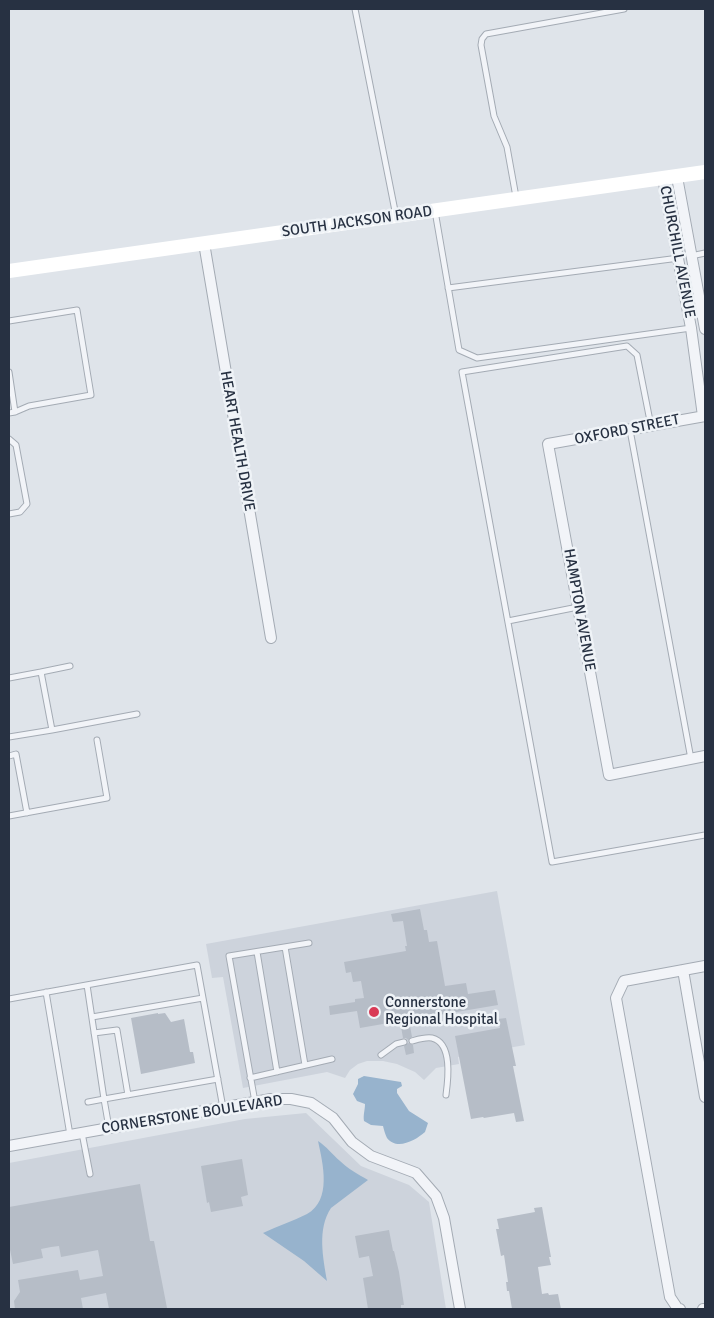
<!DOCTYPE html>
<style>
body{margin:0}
#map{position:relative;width:714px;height:1318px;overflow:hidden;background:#dfe4ea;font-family:Signika,sans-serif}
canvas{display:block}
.frame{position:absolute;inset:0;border:10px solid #273142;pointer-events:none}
</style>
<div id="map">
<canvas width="714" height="1318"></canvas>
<div class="frame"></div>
</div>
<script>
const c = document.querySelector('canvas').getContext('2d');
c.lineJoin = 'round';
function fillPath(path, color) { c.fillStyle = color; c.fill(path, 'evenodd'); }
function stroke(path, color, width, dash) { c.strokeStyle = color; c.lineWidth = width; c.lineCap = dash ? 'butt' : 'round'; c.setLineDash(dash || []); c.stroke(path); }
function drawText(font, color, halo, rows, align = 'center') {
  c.font = font + ' Signika,sans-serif'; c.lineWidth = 5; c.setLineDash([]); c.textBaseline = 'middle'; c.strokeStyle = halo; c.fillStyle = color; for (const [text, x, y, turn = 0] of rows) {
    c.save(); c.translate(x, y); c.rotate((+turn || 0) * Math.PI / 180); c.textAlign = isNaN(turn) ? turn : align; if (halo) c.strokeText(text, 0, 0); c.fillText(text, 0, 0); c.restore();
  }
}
fillPath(new Path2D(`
 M497 891 525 1045 458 1057 459 1064 436 1068 424 1080 415 1072 397 1064 383 1061H367L358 1064 350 1070 345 1078 327 1072 243 1088 223 977 212 978 206 944Z
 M306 1113 361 1166 409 1185 429 1202 446 1309H9V1163L245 1119Z`), '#cdd3dc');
fillPath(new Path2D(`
 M364 1076 401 1082 402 1086 397 1089V1093L409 1111 428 1123 425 1132C416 1140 397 1151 387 1138 385 1134 384 1130 383 1126L371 1125 364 1121C363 1115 365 1110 365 1104L357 1101 353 1094 358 1084V1079Z
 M318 1141C327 1147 332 1154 340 1161 348 1169 358 1174 368 1180L331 1208C317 1229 323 1257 327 1281L304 1261 263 1233C278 1226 293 1221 307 1214 332 1200 323 1164 318 1141Z`), '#97b3cd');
fillPath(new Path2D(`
 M420 909 424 930H427L429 942 437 941 445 986 466 983 468 994 495 990 498 1005 409 1020 412 1037 408 1040 406 1038H403L400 1021 360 1028 357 1011 330 1015 329 1006 355 1002V999L364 998 361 981 353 982 351 972 346 973 344 962 406 951 405 946H407L403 921 393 922 391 914Z
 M158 1013V1014L165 1013 171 1022 184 1019 190 1052H193L195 1063 141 1074 131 1018Z
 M506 1018 516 1066H513L524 1121 516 1122 514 1113 484 1118 483 1117 471 1119 455 1036 500 1028 498 1019Z
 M408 1043 413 1045 414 1053 406 1055 404 1046Z
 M242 1159 248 1195 241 1197 243 1206 211 1212 209 1202 207 1203 201 1166Z
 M140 1184 150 1241H154L167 1308 163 1309H109L106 1293 81 1298 83 1309H15L14 1301 20 1292 18 1280 78 1270 80 1280 103 1276 98 1250 61 1257 59 1246 51 1247 41 1249 43 1258 13 1264 9 1245V1207Z
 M542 1207 551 1257H549L551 1265 538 1267 542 1294 548 1293 549 1295 558 1294 561 1309H512L509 1291H507L506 1282H508L504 1255 501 1256 496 1229H499L497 1219 535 1212 534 1208Z
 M389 1230 393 1251H394L399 1272 404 1305H401V1309H368L363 1278 373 1276 369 1256 359 1258 355 1236Z`), '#b6bdc7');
const service = new Path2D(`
 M355 9 396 216
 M516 197 507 147 494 116 481 45 482 39 486 34 624 9
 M435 211 459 350 477 358 691 328
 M691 256 705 253
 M448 288 679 258
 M9 321 77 310 91 395 29 406 15 412 9 413
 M9 372 15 412
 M651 426 637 355 627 346 462 372 552 862 705 835
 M630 430 691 759
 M9 439 16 445 27 504 20 512 9 514
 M508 621 578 607
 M41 672 70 666
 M9 678 41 672 52 730 9 737
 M52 730 137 714
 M9 756 16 754 27 813
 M9 816 107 798 97 740
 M285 947 305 1065
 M257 952 277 1072
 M87 985 104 1099 218 1079
 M46 992 70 1135
 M9 999 197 965 223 1108
 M92 1017 203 998
 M94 1033 117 1030 128 1095
 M412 1041C419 1039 425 1037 432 1038 453 1043 448 1080 446 1095
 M381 1055 396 1044 404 1042
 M250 1078 332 1059
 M88 1102 104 1099 109 1128
 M255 1102 229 956 309 943
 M82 1133 90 1174`);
const minor = new Path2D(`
 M677 177 705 329
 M663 178 691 328 703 416
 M204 243 271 638
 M705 416 548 444 609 775 705 756
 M683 970 705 1097
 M9 1146 271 1099H291L311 1103 333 1118 352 1142 371 1156 416 1173 436 1196 444 1218 460 1309
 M680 1309H678L670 1297 616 998 624 981 705 966
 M703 1309H705`);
stroke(service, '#a4abb4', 7);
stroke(minor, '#a4abb4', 12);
stroke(service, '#f2f4f8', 5);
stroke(minor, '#f2f4f8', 10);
stroke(new Path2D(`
 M9 271 705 172`), '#fff', 14);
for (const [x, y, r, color] of [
 [374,1012,6,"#d93a56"]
]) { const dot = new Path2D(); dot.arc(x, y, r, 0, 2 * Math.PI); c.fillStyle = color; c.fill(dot); stroke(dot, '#eff3f7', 2); }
drawText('15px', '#273142', '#eff3f7', [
 ["SOUTH JACKSON ROAD",357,222,-8],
 ["CHURCHILL AVENUE",677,252,79],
 ["OXFORD STREET",627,430,-11],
 ["HEART HEALTH DRIVE",237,441,80],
 ["HAMPTON AVENUE",579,610,80],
 ["CORNERSTONE BOULEVARD",192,1115,-9]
]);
drawText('15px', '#273142', '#eff3f7', [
 ["Connerstone",385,1003],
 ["Regional Hospital",385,1020]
], 'left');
</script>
